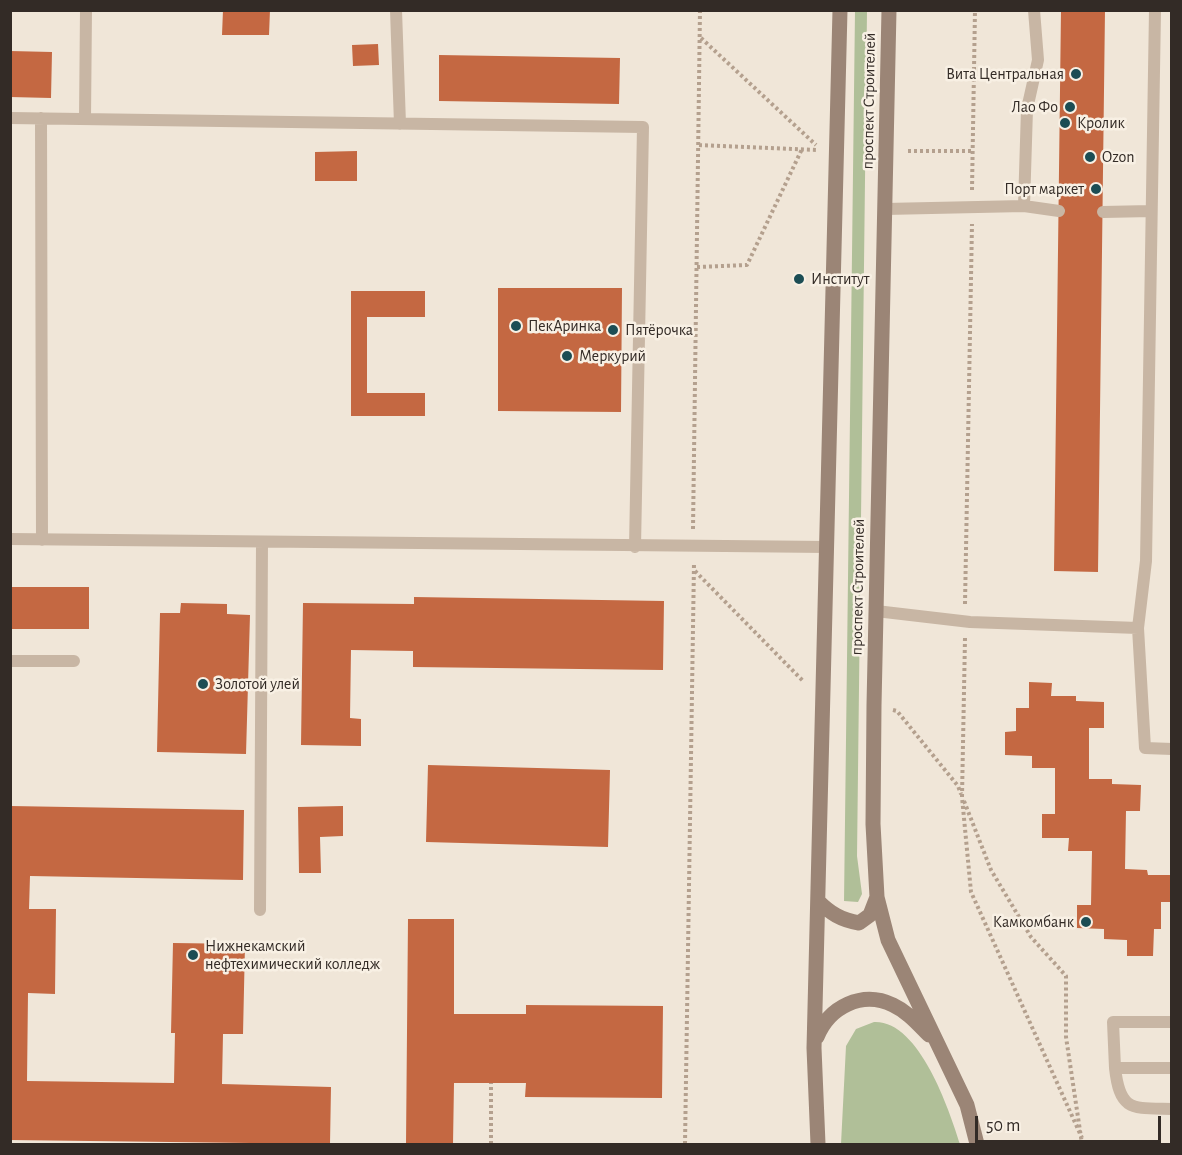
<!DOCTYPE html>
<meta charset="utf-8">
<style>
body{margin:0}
#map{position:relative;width:1182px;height:1155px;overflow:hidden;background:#f0e6d8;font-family:"Alegreya Sans",sans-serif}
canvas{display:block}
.frame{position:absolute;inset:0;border:12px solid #332b26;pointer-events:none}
.scale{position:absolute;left:975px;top:1116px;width:186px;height:27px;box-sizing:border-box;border:3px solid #332b26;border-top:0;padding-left:8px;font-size:18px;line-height:21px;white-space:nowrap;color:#332b26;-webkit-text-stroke:4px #f8f0e4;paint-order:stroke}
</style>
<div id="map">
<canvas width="1182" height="1155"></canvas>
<div class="frame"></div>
<div class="scale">50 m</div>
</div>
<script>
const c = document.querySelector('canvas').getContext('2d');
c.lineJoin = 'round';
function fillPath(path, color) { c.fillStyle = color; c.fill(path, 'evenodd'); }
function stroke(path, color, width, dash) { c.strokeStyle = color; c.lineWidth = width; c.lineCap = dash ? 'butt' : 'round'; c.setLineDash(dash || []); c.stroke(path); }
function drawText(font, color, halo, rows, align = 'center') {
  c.font = font + ' "Alegreya Sans",sans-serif'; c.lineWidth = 5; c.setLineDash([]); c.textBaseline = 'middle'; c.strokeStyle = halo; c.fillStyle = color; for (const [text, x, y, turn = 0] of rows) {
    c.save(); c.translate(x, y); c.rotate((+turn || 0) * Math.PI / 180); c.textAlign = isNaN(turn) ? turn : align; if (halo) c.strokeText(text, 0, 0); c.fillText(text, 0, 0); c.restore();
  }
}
fillPath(new Path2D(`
 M867 11 857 856 862 894 858 902 844 901 855 11Z
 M874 1022C919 1020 949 1109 960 1144H841L846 1046 856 1029Z`), '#b0bf98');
fillPath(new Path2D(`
 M223 10H270L269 35H222Z
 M1061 10H1105L1098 572 1054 571Z
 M378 44 379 65 353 66 352 45Z
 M10 51 52 52 51 98 10 97Z
 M439 55 620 58 619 104 439 101Z
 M357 151V181H315V152Z
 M498 288H622L621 412 498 411Z
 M351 291H425V317H367V393H425V416H351Z
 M10 587H89V629H10Z
 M414 597 664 601 663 670 413 667V651L351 650 350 718 361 719V746L301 745 303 603 414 604Z
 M181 603 227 604V614L250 615 246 754 157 752 160 613H180Z
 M1029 682 1052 683 1051 696H1076V701L1104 702V728H1089V779H1112V784L1141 785 1140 811H1126L1125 869 1147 870 1148 875H1172V902H1161V929H1154L1153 956H1127V940L1104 939V929L1077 928V905H1091L1092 851H1068L1069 838H1042V814H1055V768H1032V756L1005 755V732L1016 731V708H1029Z
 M428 765 610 770 608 847 426 842Z
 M10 806 244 810 243 880 30 876 29 909H56L55 994 28 993 27 1081 174 1083 175 1033H171L173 943 245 944 243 1034H223L222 1084 331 1087 330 1144 10 1140Z
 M343 806V836L320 837 321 873H299L298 807Z
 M408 919H454V1014H526V1005L663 1006 662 1098 525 1097 526 1083H454L453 1144H406Z`), '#c46842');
stroke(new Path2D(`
 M701 38 816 145
 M699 145 817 150
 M908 151H973
 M972 190 975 10
 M697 267 747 265 802 149
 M693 529 700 10
 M695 571 804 682
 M965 604 972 224
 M965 638 962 797 971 892 1082 1138
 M893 710 897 711 958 786 961 794
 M964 801 991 870 1031 937 1066 976V1037L1082 1144
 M491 1144V1083
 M685 1144 694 563`), '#b4a08e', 4, [3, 3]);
stroke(new Path2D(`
 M396 10 400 124
 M10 118 643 127 635 547
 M41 118 42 540
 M85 119 86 10
 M1024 206 1027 109 1038 60 1034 10
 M885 209 1024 206 1059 211
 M1103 212 1151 211
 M10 539 827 547
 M876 611 970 622 1138 628 1145 748 1172 749
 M1138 628 1146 561 1155 10
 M10 661H74
 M260 910 262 543
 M1172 1022H1113L1115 1068H1172
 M1115 1068C1120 1112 1132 1108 1172 1109`), '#c8b6a4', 12);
stroke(new Path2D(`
 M889 10 874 705 873 824 877 897 888 940 967 1105 977 1144
 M818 901C830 913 841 920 859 923L870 915 877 897
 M817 1037C829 1007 862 990 893 1005 908 1012 918 1024 929 1035
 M818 1144 814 1048 840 10`), '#9b8576', 15);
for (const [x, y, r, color] of [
 [1076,74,6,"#1c4d54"],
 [1070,107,6,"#1c4d54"],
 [1065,123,6,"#1c4d54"],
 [1090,157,6,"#1c4d54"],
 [1096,189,6,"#1c4d54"],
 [799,279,6,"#1c4d54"],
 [516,326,6,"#1c4d54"],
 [613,330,6,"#1c4d54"],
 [567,356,6,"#1c4d54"],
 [203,684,6,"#1c4d54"],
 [1086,922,6,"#1c4d54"],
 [193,955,6,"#1c4d54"]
]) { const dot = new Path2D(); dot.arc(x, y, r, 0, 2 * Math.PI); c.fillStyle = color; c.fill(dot); stroke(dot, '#f8f0e4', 2); }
drawText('16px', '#332b26', '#f8f0e4', [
 ["Вита Центральная",1064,74,"right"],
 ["Лао Фо",1058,107,"right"],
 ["Кролик",1077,123],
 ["Ozon",1102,157],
 ["Порт маркет",1084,189,"right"],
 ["Институт",811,279],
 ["ПекАринка",528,326],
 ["Пятёрочка",625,330],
 ["Меркурий",579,356],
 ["Золотой улей",215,684],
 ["Камкомбанк",1074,922,"right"],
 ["Нижнекамский",205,946],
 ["нефтехимический колледж",205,964]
], 'left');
drawText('16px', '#332b26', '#f8f0e4', [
 ["проспект Строителей",869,101,-89],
 ["проспект Строителей",858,587,-89]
]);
</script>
